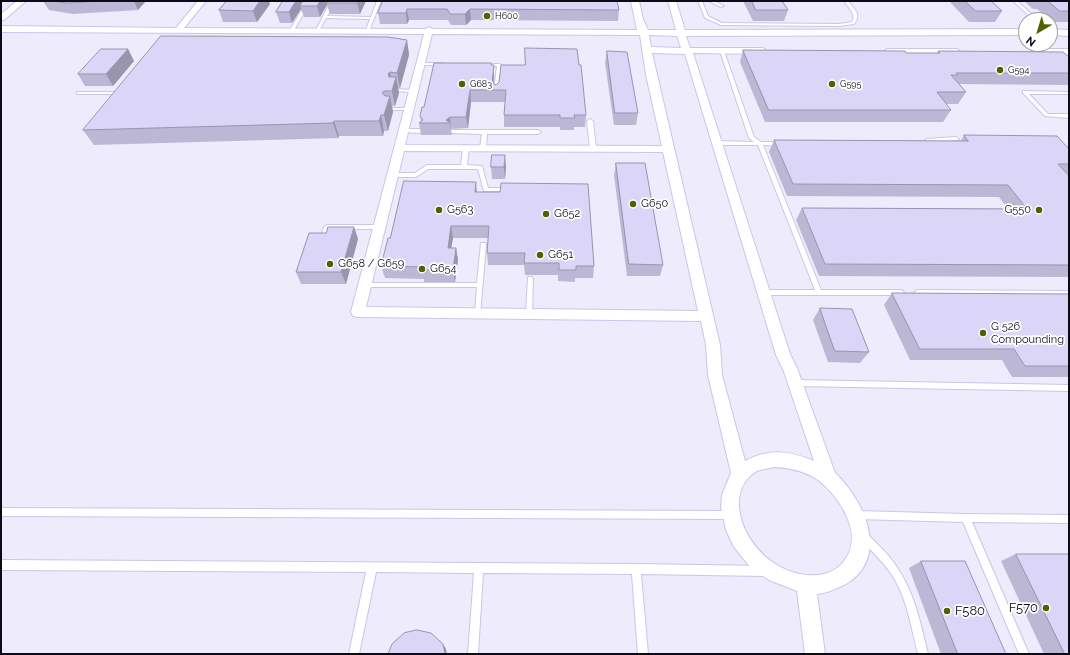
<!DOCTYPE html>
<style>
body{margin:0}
#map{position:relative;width:1070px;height:655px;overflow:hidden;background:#f5f4fb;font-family:Raleway,sans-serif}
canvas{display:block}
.frame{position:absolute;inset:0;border:2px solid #0d0a15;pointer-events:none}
.north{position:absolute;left:1018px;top:12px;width:40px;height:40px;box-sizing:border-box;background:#fff;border:1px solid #9e9da1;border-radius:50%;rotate:218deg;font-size:11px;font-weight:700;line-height:16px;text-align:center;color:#0d0a15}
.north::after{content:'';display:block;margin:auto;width:14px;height:18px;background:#526001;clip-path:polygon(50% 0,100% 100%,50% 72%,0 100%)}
</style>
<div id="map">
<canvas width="1070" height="655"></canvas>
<div class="frame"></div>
<div class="north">N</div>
</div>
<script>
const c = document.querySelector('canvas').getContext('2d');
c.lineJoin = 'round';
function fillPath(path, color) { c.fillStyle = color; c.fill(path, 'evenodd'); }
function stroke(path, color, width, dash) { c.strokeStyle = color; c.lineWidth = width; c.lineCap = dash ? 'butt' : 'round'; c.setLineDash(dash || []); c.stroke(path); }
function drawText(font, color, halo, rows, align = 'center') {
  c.font = font + ' Raleway,sans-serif'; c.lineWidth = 3.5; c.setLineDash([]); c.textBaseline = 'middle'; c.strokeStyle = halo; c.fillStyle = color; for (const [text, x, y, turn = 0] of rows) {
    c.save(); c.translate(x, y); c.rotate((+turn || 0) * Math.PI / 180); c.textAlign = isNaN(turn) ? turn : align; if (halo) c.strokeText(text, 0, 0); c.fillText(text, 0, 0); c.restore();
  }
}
fillPath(new Path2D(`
 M1 1H1069V654H1ZM1026 20H1050V44H1026Z`), '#eeebfd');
const lane = new Path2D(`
 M307 1H311L294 30 291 31 290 30Z
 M331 1H335L327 16 371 17 377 1H381L369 31 366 30 370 19 326 18 319 31H317L316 30Z
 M698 1H702L708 16 722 23 839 24 852 22C857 15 848 7 844 1H848C854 9 862 14 854 24L839 26 721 25 705 18Z
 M709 1H714L724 6 721 7Z
 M1013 1H1017L1038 20H1034Z
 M720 50 724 51 754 137 761 142H780L783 144 780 146 763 145 821 290H901L903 291 904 293 903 295H761L760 293 761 291 763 290H815L758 145H717L714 143 717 141 754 142 749 138 720 51Z
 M419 63H442L444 64 442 65H421L419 64Z
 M483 64H499L501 65 498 93 494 92 497 66H483Z
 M393 89 414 90 416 91 414 92 395 91H393Z
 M1023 91 1069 92V94H1029L1048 114H1069V118L1045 116 1023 93Z
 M77 92H123L125 93 123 94H77Z
 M387 108H409L411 109 409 110H389L387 109Z
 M590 119 593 121 596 149 593 151 590 149 587 121Z
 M403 129H421L424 131 421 133 401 132 400 131Z
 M452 130H538L541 132 538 134H487L486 148 483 150 480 148 482 134 450 133 449 132Z
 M956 137 959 139 958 140 927 143 924 141 927 139Z
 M466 146 469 148 467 165 482 166 488 188H510L513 190 512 191H484L478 169H428L416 177H392L389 175 392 173H415L427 165H461L463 148Z
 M327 225H379L382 227 379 229H329L325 242H321L320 240 324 227Z
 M481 243H485L486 245 480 315H476L475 313 477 287H365L362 285 365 283H477Z
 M528 277H532L533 279 532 314 529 317 526 314Z
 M917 290 1069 291V297L917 296 914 293Z
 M796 380 1069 385V391L796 386 793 385 792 383 793 381Z
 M1 508 730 511 733 512 734 515 733 518 730 519 1 516Z
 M857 511 966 514 1069 515V523L972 522 1029 654H1019L963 522 857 519 854 518 853 515 854 512Z
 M864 533 867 534C878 545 890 555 898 569 915 594 921 625 928 654H918C911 627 907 598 892 575 883 562 872 551 861 540L860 537 861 534Z
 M1 560 636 564 764 566 767 568 769 571 767 574 764 576 641 574 648 654H638L632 574 483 573 478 654H468L474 573 376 572 359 654H349L366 572 1 570Z`);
const street = new Path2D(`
 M17 1H26L4 20H1V14Z
 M198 1H206L184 28 426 29 429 27 433 29 637 30 631 1H639L643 19 648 30H676L668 1H676L685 30 1026 29V35L686 36 690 48H763L767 51 763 54 693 53 790 354 797 368 835 473C864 500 891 557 846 584 836 589 827 593 817 594L825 654H805L797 591 769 580 751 568 734 547 726 530 721 507 722 495 731 473 708 375 706 345 701 321 358 317 353 316 351 312 424 34 1 32V26L176 28ZM432 34 640 35 646 75 662 146 405 145ZM649 35 677 36 681 48 651 47ZM652 53 685 54 776 355 783 369 814 461C789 451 770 448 745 461L722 375 720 345ZM404 151 663 152 698 311 366 307ZM775 467C791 468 805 471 818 480 840 497 865 535 844 561 840 567 832 572 824 574 782 583 737 542 739 500 740 488 746 477 757 471 763 469 769 468 775 467Z
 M1050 29 1069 30V36L1050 35Z
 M887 49H957L961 52 957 55 884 54 883 52Z
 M1045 49H1069V55L1042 54 1041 52 1042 50Z`);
stroke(lane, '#cbc5e8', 2);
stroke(street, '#cbc5e8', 2);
fillPath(lane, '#fff');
fillPath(street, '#fff');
fillPath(new Path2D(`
 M43 1H146L138 10 73 14 49 10Z
 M227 1H269L270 4 257 22H223L219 10Z
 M283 1H366L360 14H330L327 5 320 17H304L301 9 292 23H280L276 12Z
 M383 1 619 10 618 21 471 20 466 25H451L448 20H409L407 24H380L378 13Z
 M743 1H782L788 10 784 21H753Z
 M949 1H1003L992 2 1002 11 995 22H969Z
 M1024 1H1069V22H1053L1037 9H1033Z
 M407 40 409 55 400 88H398L399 93 395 106H392L393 112 388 131H384L383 136H339L338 138 94 145 83 130Z
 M128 49 134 61 113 86H85L78 74Z
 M743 50 906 53H937L938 51 1069 57V85L959 84 966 92 958 104H946L951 110 943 122H765L740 62Z
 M607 51 638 113 636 125H614L605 63Z
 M491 65 494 76V84L586 115 585 127H574V130H560V127H504V115L505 102H471L468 128 451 129 452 135H421L419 123 421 121 420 116 424 107Z
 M964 135 1069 149V173H1066L1069 176V277L819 276 796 220 802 208 1008 209 999 197 787 196 769 152 774 140 961 141Z
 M616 163 663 265 660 276H627L614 175Z
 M491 167H506L505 179H492Z
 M477 192 594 266 593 278H575V282L558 281V275H525L524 265H488L487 253 488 238H453L451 248H456L458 260 455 282H424V279L385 278 381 266 390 238Z
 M354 227 358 239 346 284H301L296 272 326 233Z
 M892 293 1069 294V376L1067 377H1012L1002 360H910L884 305Z
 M820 308 869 352 860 363 828 362 813 320Z
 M1016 554 1069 654H1044L1001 561Z
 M921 561 1006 654H941L909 568Z`), '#bcb7d5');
fillPath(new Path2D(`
 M134 1H146L138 10Z
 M260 1H269L270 4 257 22 253 11Z
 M296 1H306L300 6 301 9 292 23 289 12Z
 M320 1H329L327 3V5L320 17 317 6Z
 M358 1H366L360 14 357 3Z
 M978 1H1003L976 4Z
 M407 9 409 20 407 24 406 13Z
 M470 9 471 20 466 25 465 14Z
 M407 40 409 55 400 88 397 73Z
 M128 49 134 61 113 86 106 74Z
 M494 65V76L493 90 492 83Z
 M390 72 393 87 396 77 399 93 395 106 389 77 388 74Z
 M470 90 471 102 468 128 466 117Z
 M390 96 393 112 388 131 384 115Z
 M381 115 384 131 383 136 379 121Z
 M450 117 451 129 450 123 446 120Z
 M334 121 339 136 338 138 333 123Z
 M505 155 506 167 505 179 504 167Z
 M476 182 477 194 475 192Z
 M451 226 453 238 449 260 448 248Z
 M354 227 358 239 346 284 341 272Z
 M456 248 458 260 455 282 453 270Z
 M443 644 446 649 447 654H445Z`), '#9995ae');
const building = new Path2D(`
 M54 1H100L67 3Z
 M227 1H260L253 11 219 10Z
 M283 1H296L289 12H276Z
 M303 1H320L317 6H300Z
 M328 1H358L357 3H327Z
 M383 1H617L619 10 470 9 465 14H450L447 9H407L406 13H378Z
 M752 1H782L788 10H756Z
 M965 1H991L1002 11H976Z
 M1048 1H1069V11H1060Z
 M161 36 388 37 407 40 397 73 390 72 388 74 389 77H396L392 91H384L382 93 385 96H390L384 115H381L379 121H334L333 123 83 130Z
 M525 48 577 49 579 65H581L586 115H574L575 118H560V115H504L506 90H470L466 117H450L446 120 450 123H419L423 120 420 116 422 107H424L434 63H491V65H494L492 83 496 85 499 82 501 65H525Z
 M101 49H128L106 74H78Z
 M743 50 905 51 906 53H940L938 51 1063 52 1069 57V73H956L958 75H951L966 92H937L951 110H769Z
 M607 51 627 52 638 113H615Z
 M964 135 1057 136 1069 149V164H1058L1069 176V265L825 264 802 208 1027 209 1008 185 793 184 774 140 968 141Z
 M492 155H505L504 167H491Z
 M616 163H645L663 265 629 264Z
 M404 181 476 182 475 192H500L501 183 588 184 594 266H576V270H559V263H524L525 253H487L489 226H451L448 248H456L453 270H422V267L381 266 388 238H390Z
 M328 227H354L341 272H296L309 233H326Z
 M892 293 1069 294V366H1025L1014 349H920Z
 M820 308 852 309 869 352 835 351Z
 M1016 554H1069V654H1065Z
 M921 561H965L1006 654H958Z
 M417 630 431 633 443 644 445 654H388L392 644 404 633Z`);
fillPath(building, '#dbd5f8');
stroke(building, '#9995ae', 1);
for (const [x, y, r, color] of [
 [487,16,4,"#526001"],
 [1000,70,4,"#526001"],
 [462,84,4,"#526001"],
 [832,84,4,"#526001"],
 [633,204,4,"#526001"],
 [439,210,4,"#526001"],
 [1039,210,4,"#526001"],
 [546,214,4,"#526001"],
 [540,255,4,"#526001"],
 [330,264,4,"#526001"],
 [422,269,4,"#526001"],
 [983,333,4,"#526001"],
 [1046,608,4,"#526001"],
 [947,611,4,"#526001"]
]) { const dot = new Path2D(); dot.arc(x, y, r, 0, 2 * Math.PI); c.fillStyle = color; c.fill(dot); stroke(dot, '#fff', 1.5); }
drawText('9px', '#0d0a15', '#fff', [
 ["H600",495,16],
 ["G594",1008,70],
 ["G683",470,84],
 ["G595",840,84]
], 'left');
drawText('11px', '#0d0a15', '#fff', [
 ["G650",641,204],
 ["G563",447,210],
 ["G550",1031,210,"right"],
 ["G652",554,214],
 ["G651",548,255],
 ["G658 / G659",338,264],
 ["G654",430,269],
 ["G 526",991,327],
 ["Compounding",991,340]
], 'left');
drawText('13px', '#0d0a15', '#fff', [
 ["F570",1038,608],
 ["F580",955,611,"left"]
], 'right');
</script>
